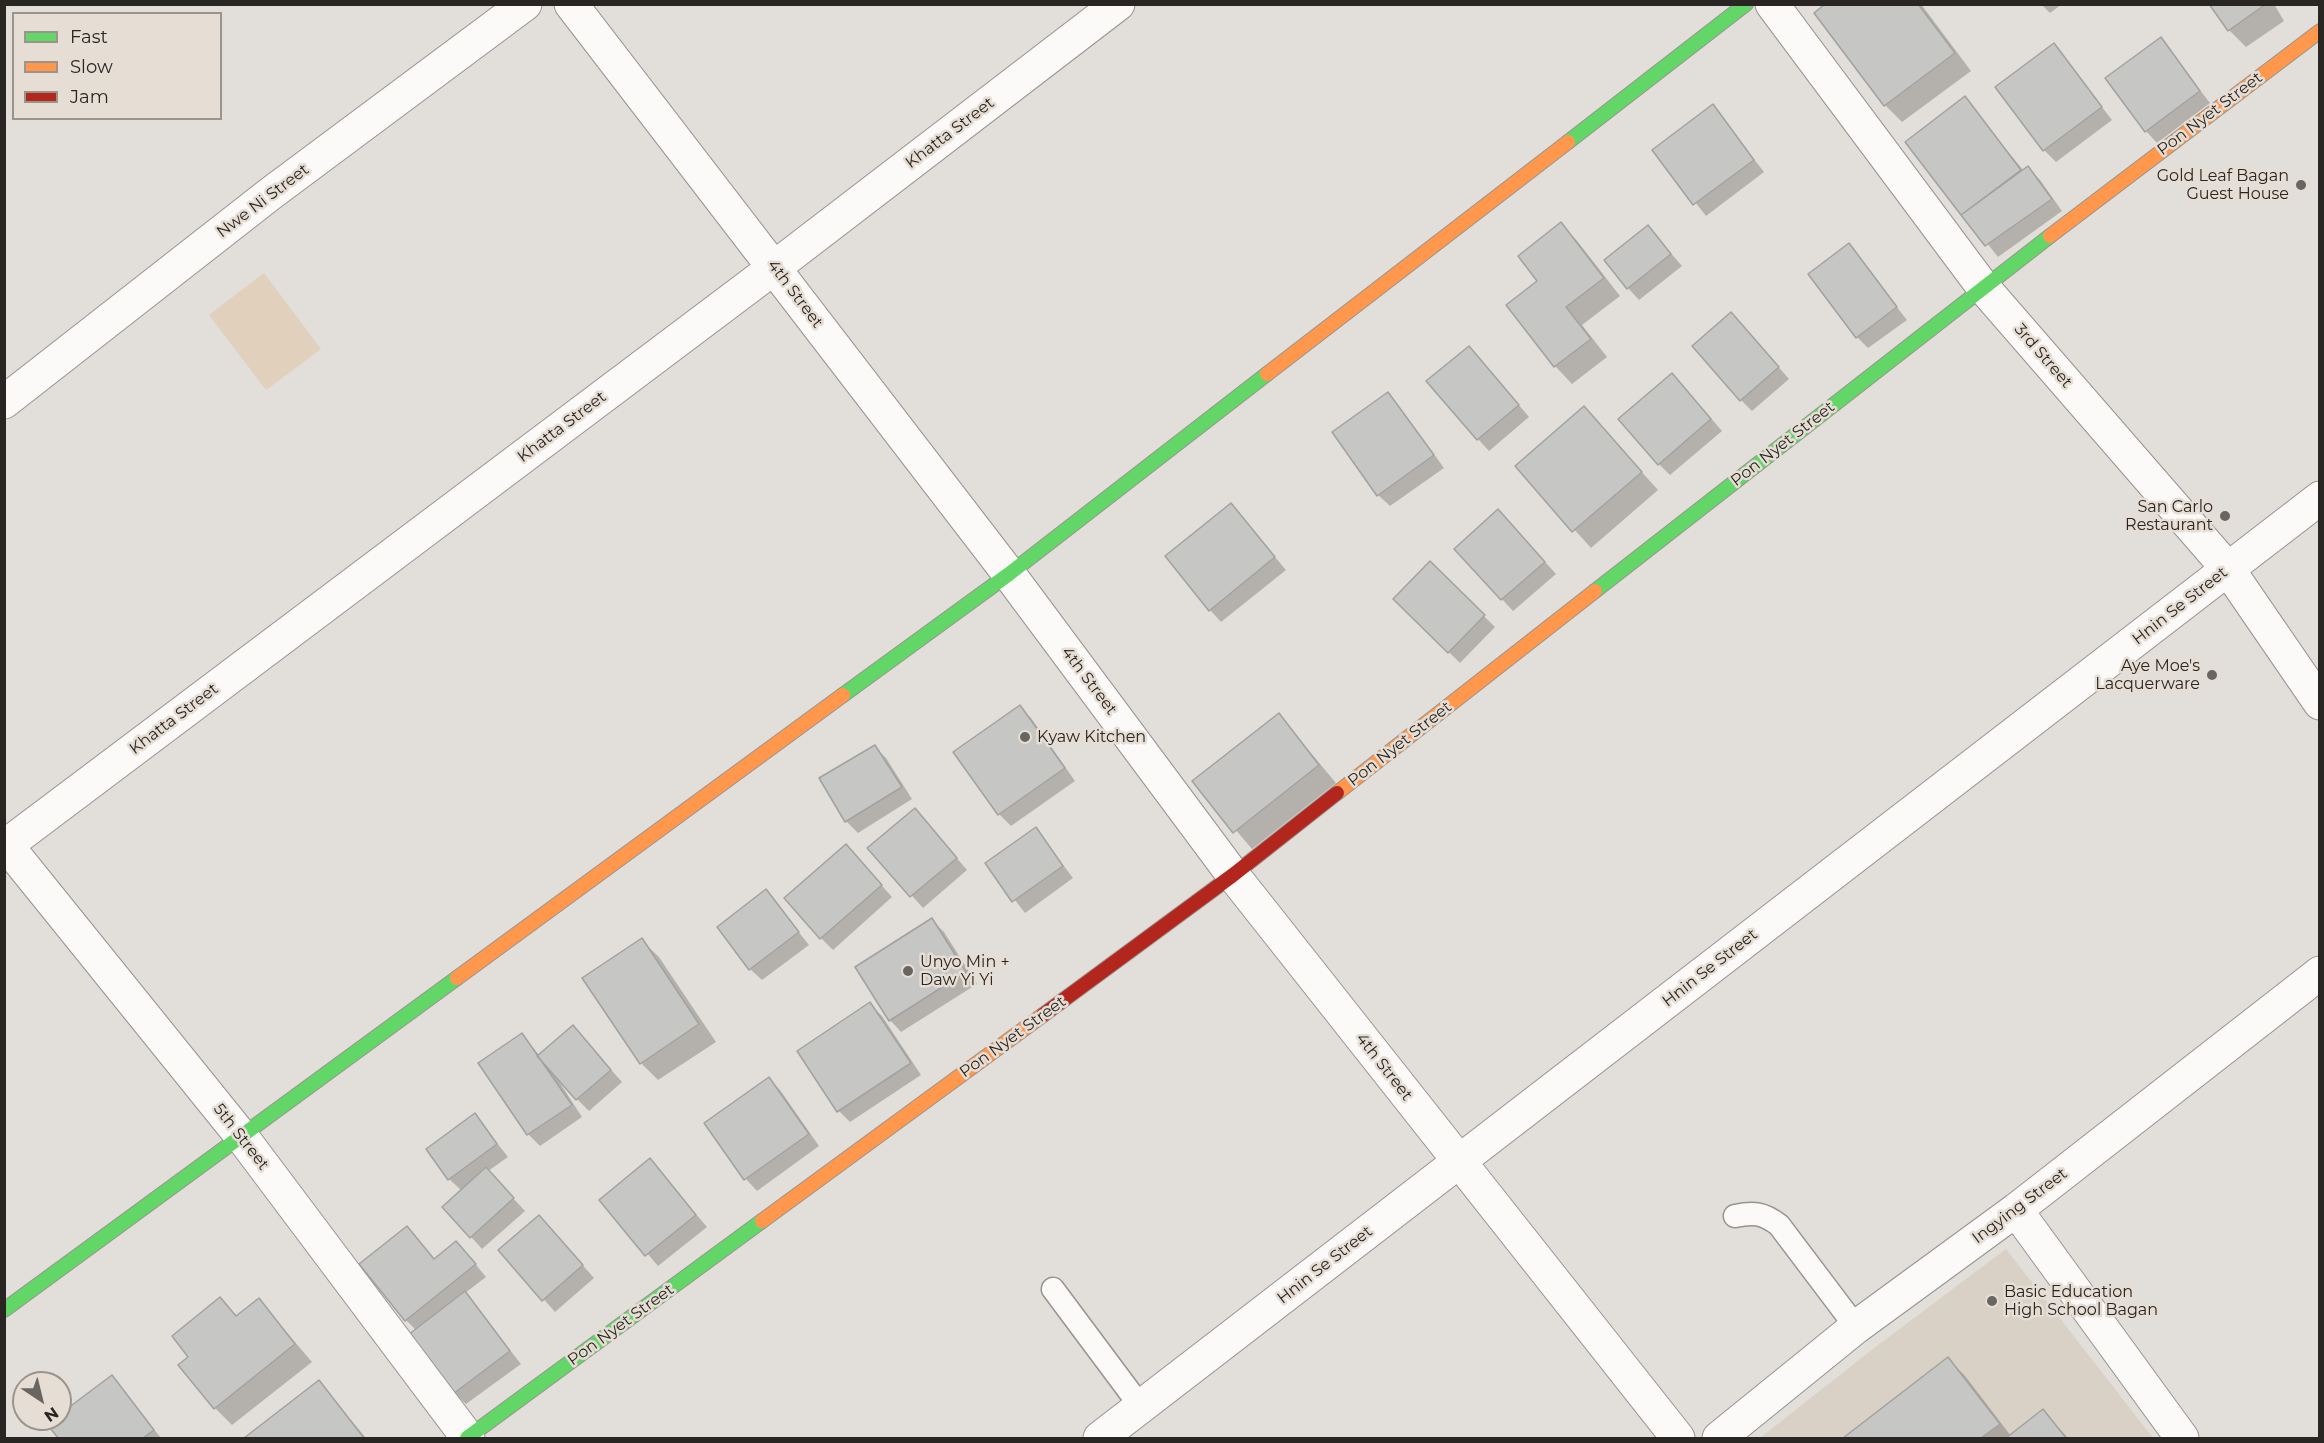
<!DOCTYPE html>
<style>
body{margin:0}
#map{position:relative;width:2324px;height:1443px;overflow:hidden;background:#e2ded9;font-family:Montserrat,sans-serif}
canvas{display:block}
.frame{position:absolute;inset:0;border:6px solid #282522;pointer-events:none}
.legend{position:absolute;left:12px;top:12px;width:210px;height:108px;box-sizing:border-box;background:#e6ded5;border:2px solid #9a948d;margin:0;padding:8px 10px;list-style:none;font-size:18px;color:#282522}
.legend li{display:flex;align-items:center;gap:12px;height:30px}
.legend b{width:30px;border:2px solid #9a948d}
.north{position:absolute;left:12px;top:1371px;width:60px;height:60px;box-sizing:border-box;background:#e6ded5;border:2px solid #9a948d;border-radius:50%;rotate:145deg;font-size:16px;font-weight:700;line-height:24px;text-align:center;color:#282522}
.north::after{content:'';display:block;margin:auto;width:21px;height:27px;background:#696662;clip-path:polygon(50% 0,100% 100%,50% 72%,0 100%)}
</style>
<div id="map">
<canvas width="2324" height="1443"></canvas>
<div class="frame"></div>
<ul class="legend">
<li><b style="height:8px;background:#63d668"></b>Fast</li>
<li><b style="height:8px;background:#ff974d"></b>Slow</li>
<li><b style="height:8px;background:#b3261e"></b>Jam</li>
</ul>
<div class="north">N</div>
</div>
<script>
const c = document.querySelector('canvas').getContext('2d');
c.lineJoin = 'round';
function fillPath(path, color) { c.fillStyle = color; c.fill(path, 'evenodd'); }
function stroke(path, color, width, dash) { c.strokeStyle = color; c.lineWidth = width; c.lineCap = dash ? 'butt' : 'round'; c.setLineDash(dash || []); c.stroke(path); }
function drawText(font, color, halo, rows, align = 'center') {
  c.font = font + ' Montserrat,sans-serif'; c.lineWidth = 5; c.setLineDash([]); c.textBaseline = 'middle'; c.strokeStyle = halo; c.fillStyle = color; for (const [text, x, y, turn = 0] of rows) {
    c.save(); c.translate(x, y); c.rotate((+turn || 0) * Math.PI / 180); c.textAlign = isNaN(turn) ? turn : align; if (halo) c.strokeText(text, 0, 0); c.fillText(text, 0, 0); c.restore();
  }
}
fillPath(new Path2D(`
 M2006 1249 2153 1438H1760L1869 1352Z`), '#d9d0c6');
fillPath(new Path2D(`
 M264 273 321 349 266 390 209 315Z`), '#e1d0bc');
fillPath(new Path2D(`
 M1828 4H1921L1971 71 1902 122 1885 105Z
 M2041 4H2062L2050 13Z
 M2211 4H2274L2284 21 2246 47 2229 30Z
 M2160 39 2210 103 2157 143 2146 131Z
 M2054 45 2112 120 2056 162 2044 150Z
 M1964 98 2023 170 2028 168 2040 180 2062 211 1998 257 1907 142Z
 M1713 106 1764 172 1706 216 1654 150Z
 M1561 224 1578 242 1620 296 1582 325 1607 357 1572 384 1555 366 1539 281Z
 M1648 227 1682 266 1639 300 1628 288Z
 M1848 245 1907 320 1868 348 1857 337Z
 M1743 326 1789 379 1752 411 1741 400Z
 M1480 359 1529 417 1489 451 1478 439Z
 M1683 386 1722 431 1670 475 1659 464Z
 M1388 394 1399 406 1444 468 1390 506 1378 495Z
 M1584 408 1658 490 1591 548 1517 466Z
 M1231 505 1286 570 1221 622 1210 610Z
 M1510 523 1556 574 1513 611 1456 549Z
 M1430 563 1495 627 1460 663 1395 599Z
 M1019 707 1031 718 1075 781 1011 826 999 814 955 752Z
 M1279 715 1336 783 1252 849 1195 782Z
 M875 747 886 758 912 799 858 833 846 821 821 779Z
 M926 822 967 870 923 908 869 848Z
 M1036 829 1073 878 1025 913 987 864Z
 M857 858 892 897 833 950 821 938Z
 M766 891 809 945 762 980 750 969Z
 M932 920 944 932 977 984 901 1032 890 1020Z
 M641 940 659 957 716 1042 658 1080 641 1063Z
 M870 1004 882 1016 921 1075 850 1122 839 1111Z
 M573 1027 622 1082 589 1111 558 1080 582 1117 540 1146 528 1134 480 1064 522 1035 540 1056Z
 M769 1079 780 1090 819 1146 757 1191 746 1179 706 1123Z
 M475 1115 508 1157 488 1171 525 1211 482 1249 444 1207 462 1191 449 1179Z
 M650 1160 707 1227 658 1266 602 1200Z
 M407 1228 435 1260 467 1254 486 1277 465 1293 521 1364 466 1404 454 1393 416 1330 406 1320Z
 M550 1228 594 1278 555 1312 500 1250Z
 M220 1299 237 1316 259 1300 312 1362 232 1425 215 1408 191 1357Z
 M1948 1359 1965 1376 2011 1436 2043 1411 2068 1438H1845Z
 M111 1377 161 1438H60L49 1424 60 1419V1416Z
 M319 1382 366 1438H246Z`), '#0003');
const building = new Path2D(`
 M1825 4H1918L1955 53 1884 106 1814 13Z
 M2209 4H2266L2228 31Z
 M2161 37 2200 91 2145 132 2105 78Z
 M2054 43 2102 107 2043 151 1995 87Z
 M1965 96 2021 170 1961 215 1905 142Z
 M1713 104 1754 160 1693 205 1652 150Z
 M2028 166 2052 199 1985 246 1961 215Z
 M1561 222 1604 278 1566 307 1591 339 1554 367 1506 305 1537 281 1518 256Z
 M1648 225 1671 254 1627 289 1604 260Z
 M1849 243 1897 307 1856 338 1808 274Z
 M1731 312 1779 367 1740 401 1692 346Z
 M1469 346 1519 405 1477 440 1426 381Z
 M1672 373 1711 419 1658 465 1618 419Z
 M1388 392 1434 455 1377 496 1332 432Z
 M1584 406 1642 472 1572 532 1515 466Z
 M1231 503 1275 557 1209 611 1165 556Z
 M1498 509 1545 562 1501 600 1454 549Z
 M1430 561 1485 615 1448 653 1393 599Z
 M1020 705 1065 768 998 815 953 752Z
 M1279 713 1319 765 1233 833 1192 781Z
 M875 745 902 787 845 822 819 778Z
 M915 808 957 858 910 897 867 848Z
 M1036 827 1063 866 1012 902 985 863Z
 M846 844 882 885 820 939 784 898Z
 M766 889 799 932 749 970 717 927Z
 M932 918 966 972 889 1021 855 967Z
 M642 938 699 1024 640 1064 582 978Z
 M870 1002 911 1063 837 1112 797 1051Z
 M573 1025 611 1070 576 1100 537 1056Z
 M522 1033 572 1105 527 1135 478 1063Z
 M769 1077 809 1134 744 1180 704 1123Z
 M475 1113 497 1144 448 1180 426 1149Z
 M650 1158 696 1215 645 1256 599 1200Z
 M486 1167 514 1198 470 1238 442 1207Z
 M539 1215 583 1265 542 1301 498 1250Z
 M407 1226 434 1259 456 1241 476 1264 405 1321 359 1264Z
 M465 1291 510 1351 453 1394 408 1335Z
 M220 1297 236 1316 259 1298 295 1344 214 1409 178 1365 188 1357 172 1336Z
 M1948 1357 2000 1424 1981 1438H1843Z
 M112 1375 154 1430 143 1438H58L47 1424 53 1419H60V1414Z
 M319 1380 364 1438H244Z
 M2043 1409 2066 1438H2006Z`);
fillPath(building, '#c6c6c4');
stroke(building, '#a1a29f', 1.5);
const lane = new Path2D(`
 M1735 1216C1754 1212 1763 1213 1779 1225L1856 1327
 M1053 1289 1141 1407`);
const street = new Path2D(`
 M571 4 1009 574 1233 875 1678 1438
 M1772 4 1983 287 2228 569 2320 703
 M4 402 270 194 525 4
 M4 842 242 1137 468 1438
 M4 847 775 267 1118 4
 M2016 1210 2182 1438
 M1100 1438 2320 498
 M1719 1438 1856 1327 2016 1210 2320 973`);
const fast = new Path2D(`
 M1568 142 1746 4
 M1595 591 2050 236
 M843 695 1009 574 1267 374
 M4 1310 457 978
 M467 1438 762 1221`);
const slow = new Path2D(`
 M2050 236 2320 31
 M1267 374 1568 142
 M1337 793 1595 591
 M457 978 843 695
 M762 1221 1043 1015`);
const jam = new Path2D(`
 M1043 1015 1233 875 1337 793`);
stroke(lane, '#979490', 25);
stroke(street, '#979490', 35);
stroke(fast, '#979490', 16);
stroke(slow, '#979490', 16);
stroke(jam, '#979490', 16);
stroke(lane, '#fbfaf9', 22);
stroke(street, '#fbfaf9', 33);
stroke(fast, '#63d668', 14);
stroke(slow, '#ff974d', 14);
stroke(jam, '#b3261e', 14);
for (const [x, y, r, color] of [
 [2301,185,6,"#696662"],
 [2225,516,6,"#696662"],
 [2212,675,6,"#696662"],
 [1025,737,6,"#696662"],
 [908,971,6,"#696662"],
 [1992,1301,6,"#696662"]
]) { const dot = new Path2D(); dot.arc(x, y, r, 0, 2 * Math.PI); c.fillStyle = color; c.fill(dot); stroke(dot, '#e6ded5', 2); }
drawText('16px', '#282522', '#e6ded5', [
 ["Pon Nyet Street",2210,114,-37],
 ["Khatta Street",950,133,-37],
 ["Nwe Ni Street",263,201,-37],
 ["4th Street",795,294,53],
 ["3rd Street",2043,356,49],
 ["Khatta Street",562,427,-37],
 ["Pon Nyet Street",1783,444,-38],
 ["Hnin Se Street",2180,606,-38],
 ["4th Street",1089,681,53],
 ["Khatta Street",174,719,-37],
 ["Pon Nyet Street",1400,744,-38],
 ["Hnin Se Street",1710,968,-38],
 ["Pon Nyet Street",1013,1037,-36],
 ["4th Street",1384,1067,52],
 ["5th Street",241,1137,52],
 ["Ingying Street",2020,1206,-37],
 ["Hnin Se Street",1325,1265,-38],
 ["Pon Nyet Street",621,1325,-36]
]);
drawText('16px', '#282522', '#e6ded5', [
 ["Gold Leaf Bagan",2289,176],
 ["Guest House",2289,194],
 ["San Carlo",2213,507],
 ["Restaurant",2213,525],
 ["Aye Moe's",2200,666],
 ["Lacquerware",2200,684],
 ["Kyaw Kitchen",1037,737,"left"],
 ["Unyo Min +",920,962,"left"],
 ["Daw Yi Yi",920,980,"left"],
 ["Basic Education",2004,1292,"left"],
 ["High School Bagan",2004,1310,"left"]
], 'right');
</script>
